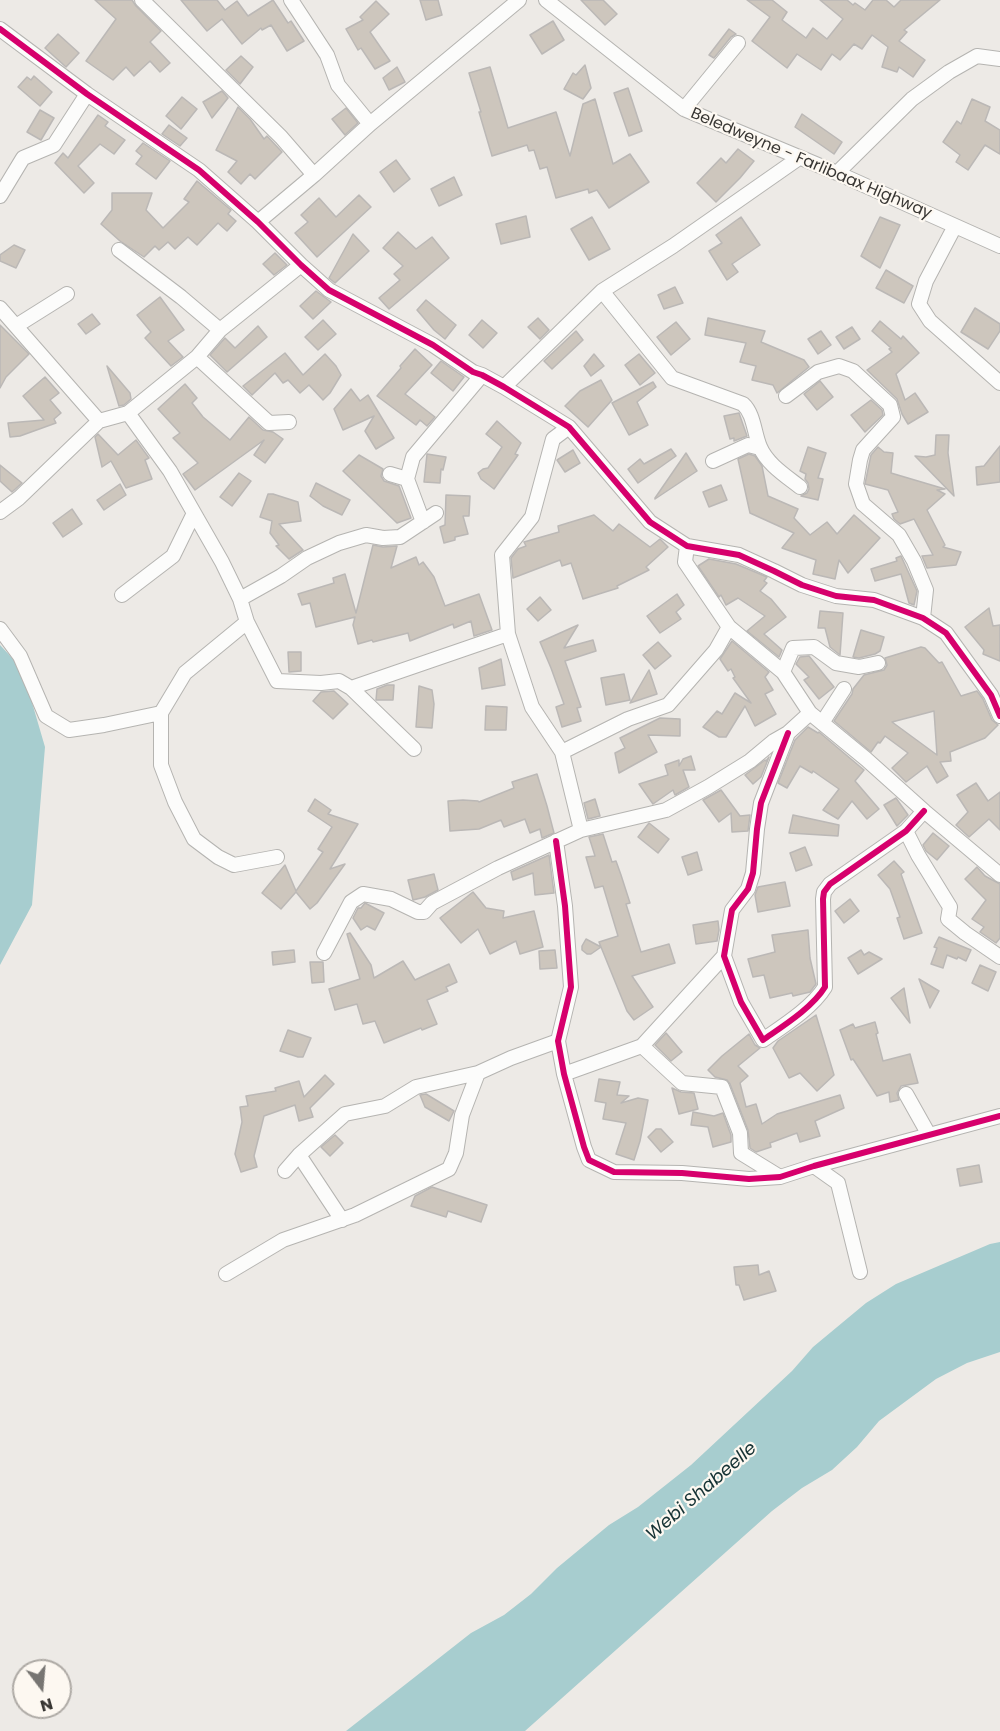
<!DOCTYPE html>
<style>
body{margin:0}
#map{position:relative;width:1000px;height:1731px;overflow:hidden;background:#edeae6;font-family:Poppins,sans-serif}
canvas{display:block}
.north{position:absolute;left:12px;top:1659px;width:60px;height:60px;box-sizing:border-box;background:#fdf8f1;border:2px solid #aeaaa5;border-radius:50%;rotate:164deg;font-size:16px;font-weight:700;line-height:24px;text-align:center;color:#383633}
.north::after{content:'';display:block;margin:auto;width:21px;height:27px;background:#777572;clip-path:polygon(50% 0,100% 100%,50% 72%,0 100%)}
</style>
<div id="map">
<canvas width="1000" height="1731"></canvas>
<div class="north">N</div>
</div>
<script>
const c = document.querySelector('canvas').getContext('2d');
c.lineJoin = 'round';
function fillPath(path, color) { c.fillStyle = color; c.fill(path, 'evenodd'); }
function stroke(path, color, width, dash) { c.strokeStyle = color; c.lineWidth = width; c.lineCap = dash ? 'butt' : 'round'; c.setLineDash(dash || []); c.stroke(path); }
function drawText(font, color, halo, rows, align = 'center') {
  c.font = font + ' Poppins,sans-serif'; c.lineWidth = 4.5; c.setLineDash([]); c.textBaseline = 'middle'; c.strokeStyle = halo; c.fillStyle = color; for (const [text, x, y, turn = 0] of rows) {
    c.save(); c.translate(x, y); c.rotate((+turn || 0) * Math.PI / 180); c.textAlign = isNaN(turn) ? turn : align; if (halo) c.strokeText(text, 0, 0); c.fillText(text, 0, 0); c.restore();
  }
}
fillPath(new Path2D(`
 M0 645 15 661 26 682 45 747 32 905 0 965Z
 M1000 1242V1352L967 1363 936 1379 879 1421 857 1447 832 1470 802 1488 772 1511 525 1731H346L471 1633 504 1615 531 1594 557 1568 609 1525 638 1507 691 1465 792 1371 813 1347 866 1303 896 1284 990 1244Z`), '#a7cdcf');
const building = new Path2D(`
 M95 0H132L136 6 161 31 150 42 170 63 160 72 150 61 134 76 126 67 113 80 86 61 116 19Z
 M181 0H217L225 10 237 1 248 16 273 0 288 23 291 21 304 41 287 51 271 25 262 30 261 28 242 44 222 19 207 31Z
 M420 0H438L442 15 426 20Z
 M581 0H603L617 14 605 25Z
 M747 0H772L787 12 782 20 806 38 813 28 827 39 843 19 820 0H847L853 5 855 3 865 10 873 0H886L894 7 901 0H940L904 30 907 32 899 41 925 60 913 77 899 67 897 72 882 67 888 47 872 35 862 49 854 44 840 60 832 54 821 70 797 54 787 68 752 41 770 17Z
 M376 1 389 14 370 32 390 61 375 69 361 48 358 50 346 29 363 20 360 17Z
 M553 21 564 40 542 54 530 35Z
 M729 29 736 34 731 37 714 58 709 55Z
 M58 34 79 53 66 67 45 48Z
 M241 56 253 67 240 84 226 70Z
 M585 65 591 88 583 99 564 89 573 73 576 75Z
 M397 67 405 82 389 90 383 78Z
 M490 67 508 128 556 112 570 156 583 104 595 99 613 164 630 154 649 182 609 208 597 190 589 193 588 189 556 198 547 167 540 169 534 150 529 151 527 145 492 156 479 112H481L469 73Z
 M34 76 52 92 40 106 18 87 27 77 31 80Z
 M628 88 642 131 629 136 614 93Z
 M222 91 228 98 212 118 203 102Z
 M182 97 197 109 181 129 166 116Z
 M972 99 990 107 985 121 1000 130V154L985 145 968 170 956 162 960 155 943 142 957 121 961 124Z
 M238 107 250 119 264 139 267 136 282 152 255 179 250 174 241 184 228 172 237 161 216 150Z
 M346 108 358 123 345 135 332 119Z
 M40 110 54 118 41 140 27 132Z
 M802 114 842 142 834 154 795 127Z
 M98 115 108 122 105 126 125 140 114 154 100 144 78 166 94 183 84 193 55 163 63 153 68 158Z
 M169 125 187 138 180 146 162 134Z
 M143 143 170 161 156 179 136 164 142 156 136 151Z
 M738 149 754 161 740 178 716 202 697 183 721 158 726 163Z
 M396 160 410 179 394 192 380 172Z
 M454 177 462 195 439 206 431 189Z
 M197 181 231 210 228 214 236 221 227 231 218 223 197 245 188 237 175 249 168 242 159 250 155 246 144 257 120 241 101 224 112 210V193H152L146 210 163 228 189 202 184 199Z
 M359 195 371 207 317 257 295 233 308 222 301 215 319 198 336 217Z
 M526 216 530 237 501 244 496 224Z
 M592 217 610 249 589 260 571 229Z
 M741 217 760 245 732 264 738 272 727 280 709 251 722 243 716 235Z
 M880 217 900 225 880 268 861 256Z
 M398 232 416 249 432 237 449 258 389 309 379 298 400 280 394 274 403 266 383 248Z
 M353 234 369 251 335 283 329 278Z
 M14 245 25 250 16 268 0 261V255Z
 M275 253 287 265 274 275 263 264Z
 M886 270 913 286 904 303 876 288Z
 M675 287 683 303 664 309 658 295Z
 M316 291 331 302 313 319 300 306Z
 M160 297 184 330 168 341 183 357 171 366 145 338 151 332 137 315Z
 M426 300 456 325 445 339 434 330 417 310Z
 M975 308 1000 324V331L988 349 961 332Z
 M92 314 100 324 86 334 78 324Z
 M538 318 549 330 540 339 528 327Z
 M708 318 765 331 761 342 804 360 809 367 777 393 773 385 752 380 756 366 740 362 746 343 705 335Z
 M323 320 336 334 318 350 305 337Z
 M482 320 497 333 483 348 469 335Z
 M880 321 901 339 903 336 919 353 896 374 905 400 915 393 928 412 908 424 902 414 897 399 867 370 892 352 889 349 891 348 872 331Z
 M676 322 690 339 671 355 657 337Z
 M0 325 29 354 6 377 0 388Z
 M258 326 267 337 227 372 210 355 225 338 235 348Z
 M852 327 860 339 844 349 836 337Z
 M576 331 583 340 552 369 544 361Z
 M821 331 831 345 818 354 808 339Z
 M415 349 432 365 405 394 435 417 427 426 420 420 416 425 377 396 401 368 400 366Z
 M285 353 303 375 325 354 336 366 341 375 330 393 323 400 309 385 300 393 288 380 283 383 275 373 252 395 243 386Z
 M594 354 604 366 591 376 584 366Z
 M639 354 655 373 640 385 625 365Z
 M441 361 464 377 453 391 431 373Z
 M107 366 130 393 131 399 124 405 119 406Z
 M45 377 59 393 50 400 61 413 54 419 56 423 20 436 10 437 8 423 44 420 23 396Z
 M601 380 612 400 588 427 565 406 580 391Z
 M820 381 833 397 817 410 804 394Z
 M653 382 656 387 637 402 648 425 629 435 612 403Z
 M185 384 197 398 192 403 203 417 230 440 249 417 263 430 273 432 283 439 265 463 254 455 264 440 195 490 183 474 198 463 173 438 180 433 158 409Z
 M351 389 360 401 368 395 394 438 376 449 365 431 374 416 343 430 334 409Z
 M871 400 882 410 883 415 865 432 851 415Z
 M739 413 747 436 734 441V438L730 439 724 416Z
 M497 421 521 443 515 454 518 455 494 489 481 479 478 473 483 469 488 468 502 447 486 434Z
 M98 434 118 455 136 440 149 458 145 460 152 479 126 488 111 461 102 467 95 437Z
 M936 435H949L948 453 954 496 915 456 926 457 935 455Z
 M1000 446V482L977 485 976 467 984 466Z
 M808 447 826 453 818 478 823 479 818 500 801 496 807 493 809 489 808 483 805 479 806 474 800 471Z
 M878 447 884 452 893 453 891 473 945 489 937 490 945 494 927 510 945 545 943 547 961 552 956 565 927 568 922 556 933 555 914 519 900 524 894 519 892 514 898 512 888 490 865 484 871 455Z
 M671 449 676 456 638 483 628 469 640 459 644 464Z
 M573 450 580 463 565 472 557 460Z
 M686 453 697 471 655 499V498Z
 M427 454 446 457 443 470 441 469 440 483 424 482Z
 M749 454 755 456 762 466 768 496 798 509 794 518 810 535 827 522 837 534 854 515 880 538 848 573 839 560 835 579 813 574 816 560 782 548 794 533 750 513 738 459Z
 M359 455 383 469 381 476 384 481 399 486 411 518 397 523 343 471Z
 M0 465 22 483 12 492 0 481Z
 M239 473 251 481 232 506 220 497Z
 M316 483 350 500 342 515 323 506 310 496Z
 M120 484 126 495 104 510 97 500Z
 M721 485 727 500 709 507 703 492Z
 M268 494H273L298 502 301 521 279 524 303 550 289 559 276 546 279 545 270 533 272 521 260 517Z
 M446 495 470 496 469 516H463L468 534 455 537V540L444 543 440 527 445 525Z
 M72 509 82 524 63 537 53 523Z
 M594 515 613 531 619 524 650 547 660 539 668 547 646 567 649 570 617 586 618 588 583 599 571 563 562 566 560 560 513 578 511 558 518 549 526 546 524 542 559 532 558 526Z
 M373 545 383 547 397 546 391 568 416 557 419 565 423 562 434 577 445 606 479 594 492 630 474 636 471 621 454 628 453 624 410 641 408 633 373 642 372 640 358 644 353 625 355 617 316 627 310 603 302 605 298 594 334 583 333 578 345 574 356 613Z
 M901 556 917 591 914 605 909 603 901 574 875 581 871 569 897 561 896 558Z
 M709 559 736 564 767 577 764 581 767 583 760 591 771 599 786 617 764 634 782 650 779 657 747 631 765 616 738 598 726 605 721 595 719 597 698 566Z
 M677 594 684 605 676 612 681 619 660 633 647 616Z
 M540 597 551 610 538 621 527 609Z
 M989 608 993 626 1000 625V661L983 654 984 650 965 627Z
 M820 611 843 613 840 655 830 647 825 628H818Z
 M578 625 564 648 593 640 596 651 565 661 581 707 577 708 581 721 562 727 556 707 564 704 551 668 540 642Z
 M861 630 884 637 880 651 875 654 859 658 853 657Z
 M732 641 769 672 765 677 773 690 765 694 776 714 755 726 745 706 726 737H719L703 727 717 711 722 714 735 693 751 703 733 678 735 677 731 669 728 671 720 659Z
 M658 642 671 656 655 669 643 655Z
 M921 647 925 648 939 663 942 662 961 696 977 691 983 699 992 720 998 725 985 738 950 752 951 761 940 762 948 776 937 783 927 766 906 782 892 768 908 753 885 736 880 743 878 742 871 752 834 721 852 694 853 689 864 675 884 670 887 665 885 658ZM934 711 937 755 892 722Z
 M288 652H301V671L289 672Z
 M809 656 834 687 819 699 804 680 809 677 796 664 800 657Z
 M501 659 505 685 482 689 479 668Z
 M649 670 657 694 630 703Z
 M624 674 630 700 606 705 601 678Z
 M387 685H394L393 700H376L377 689Z
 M419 686 432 690 434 704 432 728 416 727Z
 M334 691 348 704 333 719 313 701 321 692Z
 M486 706 507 707 506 730H485Z
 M660 718 680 719V736L648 735 657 752 619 773 615 753 625 748 620 738Z
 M808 727 818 733 819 732 864 770 855 781 879 809 867 819 852 801 838 819 823 810 839 789 813 771 812 773 800 766 787 788 778 783 795 740Z
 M691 756 695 770H683L689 787 675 795 673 790 653 804 639 784 668 775 665 765 679 760V766L683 759Z
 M769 757 761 777 753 784 745 775 765 760 766 761Z
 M537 774 547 806 554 833 542 838 540 829 530 833 525 819 504 827 501 820 479 829 450 831 448 801 463 800 478 801 479 802 514 788 512 782Z
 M976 783 988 801 1000 792V830L989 819 969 837 956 825 968 812 957 795Z
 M721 790 740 816 750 815 748 831 732 832 731 813 719 822 703 800Z
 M896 798 908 815 897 826 884 805Z
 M315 799 331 810 328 814 358 824 330 869 345 864 317 903 310 909 296 892 281 909 262 893 285 865 296 891 323 852 318 849 332 827 308 811Z
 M595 799 600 816 588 819 584 803Z
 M793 815 839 825 838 836 789 833Z
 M649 823 669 839 658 853 638 837Z
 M933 833 949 846 937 860 926 851 923 845Z
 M603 834 612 862 616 861 621 875 630 903 626 904 641 952 669 944 675 963 632 976 653 1007 634 1020 627 1011 601 947 591 954H587L582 950V946L586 939 601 947 599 942 618 936 603 886 595 888 586 857 595 856 589 837Z
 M805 847 812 865 796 871 790 853Z
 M697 852 702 870 688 875 682 857Z
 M549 855 554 893 535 895 533 873 513 880 511 872Z
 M894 861 904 872 901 874 922 933 904 939 897 918 900 917 890 889 878 875Z
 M977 867 985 876 1000 884V938L996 943 980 932 984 927 972 919 986 900 965 879Z
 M434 874 438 890 425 897 413 900 408 880Z
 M785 882 790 906 758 912 755 895 758 887Z
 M473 892 486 908 504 911 503 918 534 911 543 947 520 954 516 941 490 954 478 929 461 943 440 918Z
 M850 899 859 911 844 923 835 911Z
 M365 903 384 913 375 930 367 926 361 930 353 918 358 908H361Z
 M718 921 719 930 717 941 696 944 693 925Z
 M808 930 810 958 816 984 810 992 793 996 792 993 770 998 764 975 753 977 748 959 775 952 772 935Z
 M350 933 371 965 374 978 403 961 415 980 449 964 457 982 446 987 448 991 427 1000 437 1024 422 1030 421 1028 384 1043 375 1021 363 1024 357 1004 335 1010 329 989 360 979 347 934Z
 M939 937 971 950 966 961 958 957 957 959 947 955 943 968 931 964 937 948 934 947Z
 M294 950 295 962 273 965 272 952Z
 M555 950 557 968 540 969 539 951Z
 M861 950 864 955 869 952 882 959 858 974 848 958Z
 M310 962H323L324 982 312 983Z
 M980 965 996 972 988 991 972 983Z
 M919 979 939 991 930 1008Z
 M904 988 910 1023 891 998Z
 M816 1015 834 1075 817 1091 800 1073 789 1078 773 1048 778 1041Z
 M875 1022 878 1033 876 1034 883 1061 910 1054 918 1083 901 1086 897 1093 899 1100 890 1102 889 1092 877 1096 853 1059 851 1060 840 1030 853 1024 855 1028Z
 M288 1030 311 1038 303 1057H298L280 1051Z
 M666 1033 682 1052 671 1061 655 1045Z
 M749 1034 755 1045 760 1048 738 1066 748 1076 740 1083 746 1107 756 1104 762 1124 777 1114 840 1095 844 1108 815 1121 820 1136 800 1142 797 1133 770 1143 771 1147 756 1152 750 1148 748 1130 730 1084 727 1080 715 1077 708 1070 722 1056Z
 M325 1075 334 1084 310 1108 313 1117 299 1121 295 1105 264 1116 254 1156 257 1167 241 1172 235 1154 242 1122 240 1107 248 1106 246 1096 276 1091 275 1088 299 1081 304 1097Z
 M599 1079 620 1082 617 1095 629 1096 621 1103 638 1098 648 1100 640 1141 634 1160 616 1154 626 1123 603 1119 606 1103 595 1101Z
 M672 1088 681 1092 694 1093 698 1109 679 1114Z
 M426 1094 454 1111 449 1121 425 1107 420 1095Z
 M693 1112 714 1116 723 1113 731 1135V1142L713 1147 708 1127 691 1125Z
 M656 1129H661L673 1142 661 1152 648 1137Z
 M335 1135 343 1143 330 1156 321 1147Z
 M979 1165 982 1182 960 1186 957 1169Z
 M432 1187 487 1205 481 1222 448 1211 446 1217 411 1206 415 1196Z
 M758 1265 759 1275 769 1271 776 1291 744 1300 739 1285H736L734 1267Z`);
fillPath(building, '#cdc6bd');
stroke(building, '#bbb8b6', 1.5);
const street = new Path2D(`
 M142 0 281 137 314 175
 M291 0 327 55 338 85 370 124
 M546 0 684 109 837 173 1000 246
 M0 29 87 94 199 170 258 222 301 265 329 290 433 345 473 372 482 375 504 387 569 427 650 522 687 546 739 555 774 571 802 585 836 596 874 600 923 618 946 633 991 695 1000 716
 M684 109 738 43
 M837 173 912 99 949 72 977 56 1000 59
 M0 196 23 158 54 145 87 94
 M258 222 314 175 370 124 519 0
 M955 226 926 281 919 304 930 321 1000 383
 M119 250 181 297 220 330
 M602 291 672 378 743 404C754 414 754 433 760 447 767 464 786 476 800 487
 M0 308 99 421
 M16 326 67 294
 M197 357 269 423 289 422
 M504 387 602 291 673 246 799 158
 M786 396 818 372 839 366 853 371 890 405 893 417 863 450 860 460 856 484 863 504 899 535 914 561 926 590 923 618
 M128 413 170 471 222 562 240 599 247 622 277 681 321 683 339 681 351 688 414 749
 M569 427 553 439 532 517 502 555 508 634 532 707 562 752 581 830
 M713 461 748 445 760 448
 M390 474 407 479
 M0 512 19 498 99 421 128 413 197 357 220 330 301 265
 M423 522 407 479 413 457 482 375
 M687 546 685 562 729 627 783 672 810 713 866 759 924 811 1000 875
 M122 595 173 556 194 513
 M240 599 281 576 307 558 339 543 366 535 383 538 400 537 436 513
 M247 622 185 673 161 713V765L175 802 194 839 218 857 234 865 277 857
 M0 629 20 656 46 716 69 730 104 725 161 713
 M783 672 793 648 814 647 836 663 859 667 878 663
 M351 688 508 634
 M822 723 844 689
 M788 733 761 803 757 829 753 873 748 889 732 910 724 956 741 1002 763 1040C783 1026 812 1008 825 987L823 899 824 892 830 884 906 831 924 811
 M562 752 628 719 668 705 716 650 729 627
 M906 831 918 855 950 907 948 919 965 933 1000 957
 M556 841 565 906 571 987 558 1041 564 1074 584 1147 589 1160 614 1172 682 1173 749 1179 780 1177 814 1166 1000 1116
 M324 953 351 902 363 894 391 899 418 912H424L432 903 498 868 581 830 666 810 708 787 750 761 774 741 788 733 810 713
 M642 1046 682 1083 722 1087 740 1133 741 1153 780 1177
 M564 1074 642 1046 724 956
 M906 1094 929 1135
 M299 1155 342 1220
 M814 1166 838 1183 860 1272
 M285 1171 299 1155 345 1114 385 1106 416 1087 478 1073 511 1058 558 1041
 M226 1274 283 1240 355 1215 449 1169 456 1153 462 1115 478 1073`);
stroke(street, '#b5b4b1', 16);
stroke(street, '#fcfcfb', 14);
stroke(new Path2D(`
 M0 29 87 94 199 170 258 222 301 265 329 290 433 345 473 372 482 375 504 387 569 427 650 522 687 546 739 555 774 571 802 585 836 596 874 600 923 618 946 633 991 695 1000 716
 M788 733 761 803 757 829 753 873 748 889 732 910 724 956 741 1002 763 1040C783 1026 812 1008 825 987L823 899 824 892 830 884 906 831 924 811
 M556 841 565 906 571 987 558 1041 564 1074 584 1147 589 1160 614 1172 682 1173 749 1179 780 1177 814 1166 1000 1116`), '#d6006c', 6);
drawText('16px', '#383633', '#fdf8f1', [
 ["Beledweyne - Farlibaax Highway",811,164,23]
]);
drawText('italic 18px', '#153234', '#fdf8f1', [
 ["Webi Shabeelle",702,1492,-41]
]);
</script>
